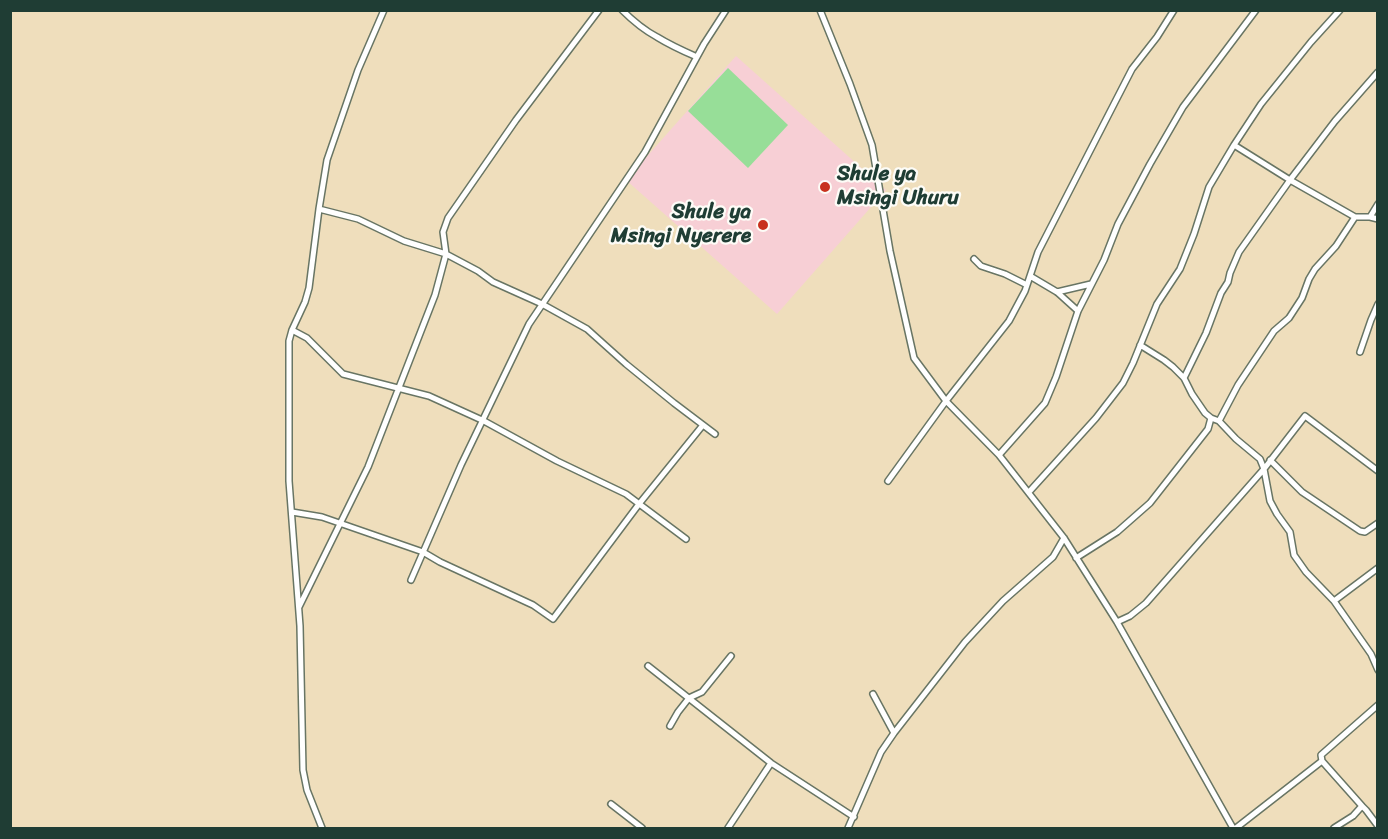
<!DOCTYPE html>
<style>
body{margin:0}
#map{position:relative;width:1388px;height:839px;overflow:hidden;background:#efdebc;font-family:Sriracha,sans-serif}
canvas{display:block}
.frame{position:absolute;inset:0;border:12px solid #1f3d34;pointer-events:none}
</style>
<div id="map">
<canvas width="1388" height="839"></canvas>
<div class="frame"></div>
</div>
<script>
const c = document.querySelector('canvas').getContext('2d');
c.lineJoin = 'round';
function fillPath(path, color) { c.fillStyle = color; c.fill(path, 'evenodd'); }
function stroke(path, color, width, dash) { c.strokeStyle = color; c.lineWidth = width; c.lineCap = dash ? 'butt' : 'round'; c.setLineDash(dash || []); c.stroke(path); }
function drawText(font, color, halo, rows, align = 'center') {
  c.font = font + ' Sriracha,sans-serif'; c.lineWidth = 4.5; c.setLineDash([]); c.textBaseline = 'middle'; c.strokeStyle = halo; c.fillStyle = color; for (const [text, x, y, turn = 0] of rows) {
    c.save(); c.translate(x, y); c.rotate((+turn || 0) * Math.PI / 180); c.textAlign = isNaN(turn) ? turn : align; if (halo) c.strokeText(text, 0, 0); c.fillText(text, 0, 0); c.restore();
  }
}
fillPath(new Path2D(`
 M736 56 886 190 777 314 626 180Z`), '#f7cfd5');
fillPath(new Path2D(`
 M728 68 788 125 748 168 688 111Z`), '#97de98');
const street = new Path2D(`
 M622 10C632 20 644 30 657 37 670 45 683 51 697 57
 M820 10 850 84 872 145 890 251 914 358 946 401 999 455 1064 538 1117 622 1233 828
 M1234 145 1290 180 1355 217H1370L1378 219
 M319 209 358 219 404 241 446 254 478 271 493 282 542 304 587 329 626 364 674 403 715 434
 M1370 217 1378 204
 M974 259 981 266 1005 274 1027 285
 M1030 276 1057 292 1078 311
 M1057 292 1091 284
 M292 330 307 338 343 374 429 396 484 421 557 461 626 494 686 539
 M1140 345 1164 360 1173 367 1184 378 1192 394 1205 413 1211 418 1219 421 1236 439 1260 459 1264 469 1270 501 1277 514 1290 532 1294 555 1306 572 1334 601 1371 654 1378 670
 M1360 352 1371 320 1378 304
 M1184 378 1206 333 1221 293 1228 282 1230 273 1239 252 1290 180 1335 121 1378 72
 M1219 421 1238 385 1274 331 1289 318 1302 298 1309 279 1315 269 1336 246 1355 217
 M999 455 1045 403 1056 377 1078 311 1104 260 1118 224 1150 164 1183 107 1256 10
 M1270 460 1302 492 1360 531 1365 532 1378 523
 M888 481 946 401 1009 321 1025 291 1038 252 1132 69 1157 37 1174 10
 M1029 492 1096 418 1123 383 1133 363 1157 304 1180 269 1194 234 1209 187 1234 145 1261 104 1311 42 1340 10
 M292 512 322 517 423 552 440 562 533 605 553 619 639 504 703 425
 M1076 558 1117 532 1150 503 1208 429 1211 418
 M411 580 461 465 529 324 645 152 704 44 726 10
 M1334 601 1378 568
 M299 607 368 467 435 295 446 254 443 232 448 218 516 120 599 10
 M1117 622 1130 616 1146 603 1264 469 1305 416 1378 471
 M648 666 771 763 854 817
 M873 694 894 733
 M670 726 678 712 689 698 702 692 731 656
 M611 804 642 828
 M1362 806 1366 810 1378 826
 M322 828 307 790 303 770 300 626 289 481V341L292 330 305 302 309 288 319 209 327 160 358 70 384 10
 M728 828 771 763
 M848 828 881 752 894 733 965 642 1003 601 1053 557 1064 538
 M1236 828 1322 761
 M1334 828 1353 816 1362 806 1322 761 1321 755 1378 705`);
stroke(street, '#687564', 8);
stroke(street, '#fff', 5);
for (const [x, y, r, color] of [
 [825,187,6,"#c8321e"],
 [763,225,6,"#c8321e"]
]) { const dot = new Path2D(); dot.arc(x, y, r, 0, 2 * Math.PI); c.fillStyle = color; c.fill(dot); stroke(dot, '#fdfcf7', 2); }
drawText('bold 21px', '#1f3d34', '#fdfcf7', [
 ["Shule ya",837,175],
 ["Msingi Uhuru",837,199],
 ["Shule ya",751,213,"right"],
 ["Msingi Nyerere",751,237,"right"]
], 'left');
</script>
